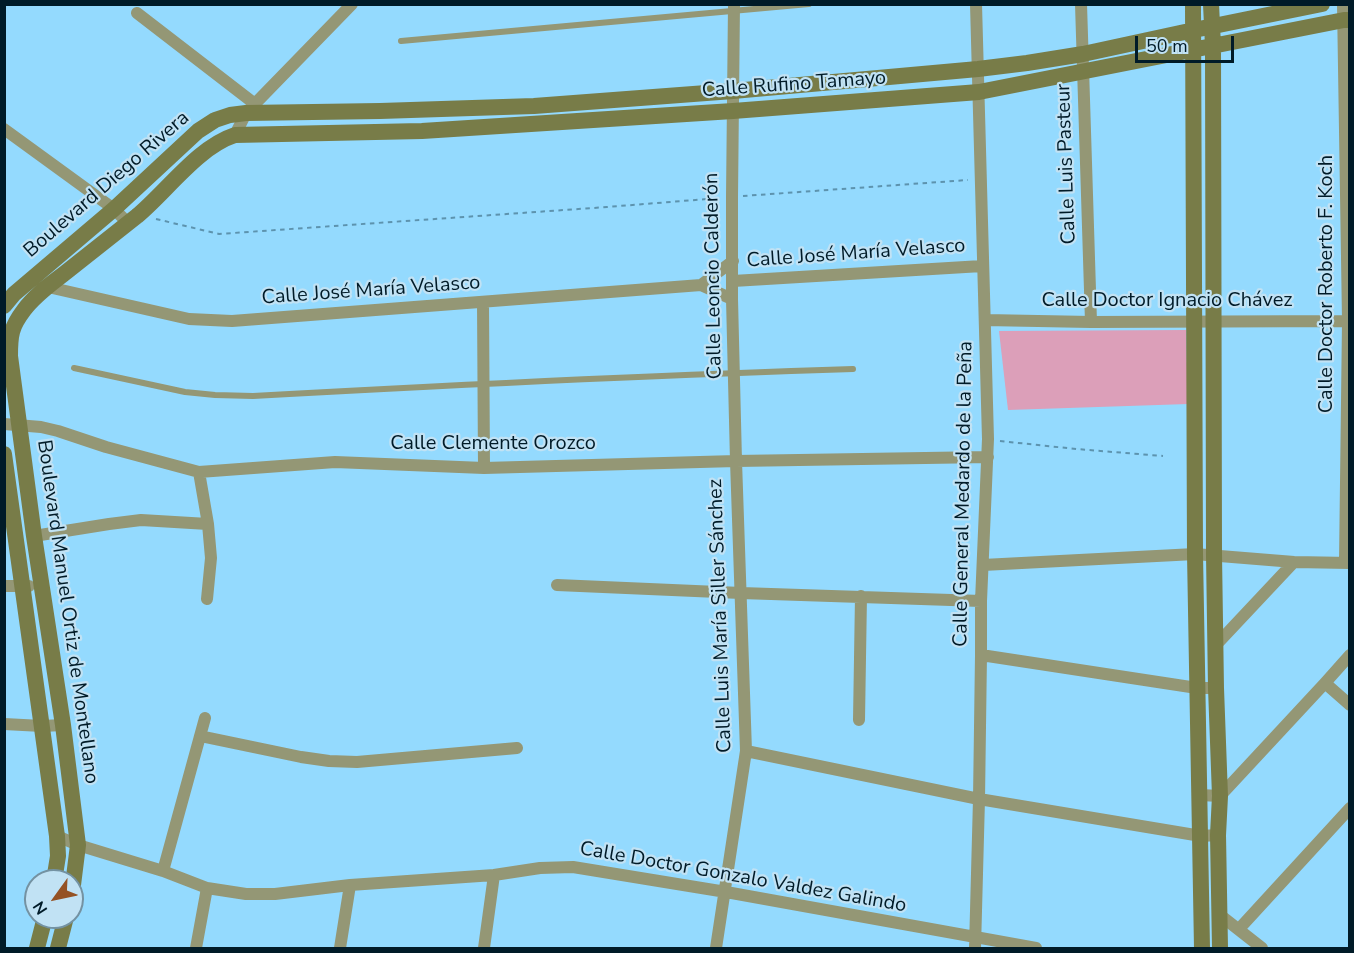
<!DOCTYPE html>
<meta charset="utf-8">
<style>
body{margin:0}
#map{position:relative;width:1354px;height:953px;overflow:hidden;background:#94dafe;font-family:"Nunito Sans",sans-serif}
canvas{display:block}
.frame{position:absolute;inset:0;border:6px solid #001b28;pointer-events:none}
.north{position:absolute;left:24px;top:869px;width:60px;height:60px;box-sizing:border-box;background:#c1e2f4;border:2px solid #7492a2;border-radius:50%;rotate:237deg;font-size:16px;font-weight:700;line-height:24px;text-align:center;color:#001b28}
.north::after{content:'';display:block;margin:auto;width:21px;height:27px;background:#955224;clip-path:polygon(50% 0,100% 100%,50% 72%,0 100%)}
.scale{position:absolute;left:1135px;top:36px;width:99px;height:27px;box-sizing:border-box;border:3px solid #001b28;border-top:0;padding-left:8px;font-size:18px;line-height:21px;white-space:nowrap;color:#001b28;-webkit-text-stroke:4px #c1e2f4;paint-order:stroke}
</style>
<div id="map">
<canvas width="1354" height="953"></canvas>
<div class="frame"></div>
<div class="north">N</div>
<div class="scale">50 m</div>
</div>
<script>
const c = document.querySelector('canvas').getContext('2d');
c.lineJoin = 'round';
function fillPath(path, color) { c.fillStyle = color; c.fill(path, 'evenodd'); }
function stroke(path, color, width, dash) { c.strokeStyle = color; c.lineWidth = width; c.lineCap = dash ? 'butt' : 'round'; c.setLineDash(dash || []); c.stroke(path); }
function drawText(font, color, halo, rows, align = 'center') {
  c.font = font + ' "Nunito Sans",sans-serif'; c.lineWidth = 4.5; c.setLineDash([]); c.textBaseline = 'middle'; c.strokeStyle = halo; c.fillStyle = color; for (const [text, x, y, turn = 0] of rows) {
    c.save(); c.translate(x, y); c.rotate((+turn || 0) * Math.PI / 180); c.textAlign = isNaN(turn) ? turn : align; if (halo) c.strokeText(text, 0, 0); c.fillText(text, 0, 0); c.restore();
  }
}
fillPath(new Path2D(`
 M1186 330 1188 404 1008 410 999 331Z`), '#dc9fb9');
stroke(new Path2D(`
 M743 196 968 180
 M156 219 219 234 607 207 720 198
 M1000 441 1076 449 1163 456`), '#5d93ae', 2, [4.5, 4.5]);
stroke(new Path2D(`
 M401 41 809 4
 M74 368 185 392 215 395 253 396C453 385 653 375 853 369`), '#949775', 6);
stroke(new Path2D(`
 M1081 4 1091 322
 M1343 4 1348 321 1345 563
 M137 13 255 104
 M4 129 114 209 128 223
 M235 135 246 113 352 4
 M733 281 982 266
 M701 285 733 261
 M48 287 189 319 232 321 701 285 732 299
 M483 302 484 468
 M985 320 1091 322 1350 321
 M4 424 41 427 58 431 106 447 199 472 335 462 484 468 736 461 988 457
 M199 472 208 524 211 558 207 599
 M34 536 109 524 141 520 208 524
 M983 565 1195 554 1294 562 1350 563
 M557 585 741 593 981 601
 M4 586H29
 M1216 645 1294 562
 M981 655 1197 688H1216
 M1325 683 1350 705
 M859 720 861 596
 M4 724 42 726 63 725
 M200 736 301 757 329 761 357 762 517 748
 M746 751 979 799 1201 836 1218 835
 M1200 795 1220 796 1325 683 1350 655
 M57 836 78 845 163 871 207 888 246 894H275L350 885 494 875 540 868 573 867 726 892 1036 948
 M163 871 205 718
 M1220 915 1262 948
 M1239 929 1350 808
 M196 948 207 888
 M340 948 350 885
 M484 948 494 875
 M716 948 746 751 736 461 732 299V197L734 4
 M975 948 979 799 981 655V601L988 439 976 4`), '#949775', 12);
stroke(new Path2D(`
 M1193 4 1195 554 1202 948
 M1211 4 1213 46 1214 555 1216 688 1220 796 1218 835 1220 948
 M4 306 14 294 114 209 198 131 215 120 230 115 246 113 380 111 534 106 733 91 978 69 1027 63 1083 54 1194 30 1322 4
 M4 454 57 836 58 856 54 881
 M72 893 78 845 63 725 34 536 10 356C10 335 11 327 24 310 35 295 51 284 65 273 89 254 113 235 137 216 167 191 198 147 235 135L422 131 733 111 979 92 1344 20H1350
 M37 948 45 917
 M58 948 66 917`), '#787c48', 16);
drawText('20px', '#001b28', '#c1e2f4', [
 ["Calle Rufino Tamayo",794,85,-4],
 ["Calle Luis Pasteur",1067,164,-92],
 ["Boulevard Diego Rivera",107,185,-41],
 ["Calle José María Velasco",856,254,-4],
 ["Calle Leoncio Calderón",714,276,-91],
 ["Calle Doctor Roberto F. Koch",1327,284,-90],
 ["Calle José María Velasco",371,291,-4],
 ["Calle Doctor Ignacio Chávez",1167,301],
 ["Calle Clemente Orozco",493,444],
 ["Calle General Medardo de la Peña",964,494,-89],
 ["Boulevard Manuel Ortiz de Montellano",67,612,82],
 ["Calle Luis María Siller Sánchez",721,616,-92],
 ["Calle Doctor Gonzalo Valdez Galindo",743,878,10]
]);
</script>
